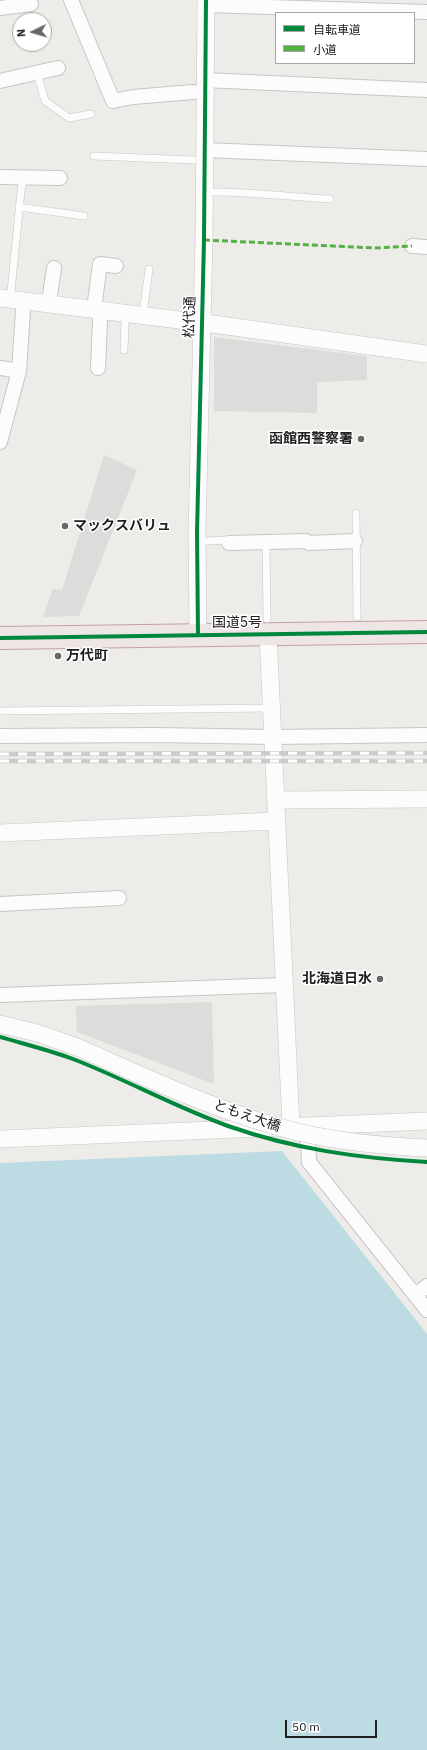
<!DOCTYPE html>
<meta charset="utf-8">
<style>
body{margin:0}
#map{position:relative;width:427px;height:1750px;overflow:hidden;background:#eeece9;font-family:"IBM Plex Sans","Noto Sans JP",sans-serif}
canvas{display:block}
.legend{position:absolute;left:275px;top:12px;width:140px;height:52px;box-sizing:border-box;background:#fff;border:1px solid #a6a6a6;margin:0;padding:5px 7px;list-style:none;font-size:12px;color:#202020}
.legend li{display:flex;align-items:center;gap:8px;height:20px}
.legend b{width:20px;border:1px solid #a6a6a6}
.north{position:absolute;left:12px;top:12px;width:40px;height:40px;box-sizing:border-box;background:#fff;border:1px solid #a6a6a6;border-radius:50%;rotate:265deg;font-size:11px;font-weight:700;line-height:16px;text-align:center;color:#202020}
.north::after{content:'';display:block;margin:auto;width:14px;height:18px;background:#686766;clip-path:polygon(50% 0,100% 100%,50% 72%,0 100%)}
.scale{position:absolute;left:285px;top:1720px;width:92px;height:18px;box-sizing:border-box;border:2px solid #202020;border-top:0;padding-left:5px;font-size:12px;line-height:14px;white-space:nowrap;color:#202020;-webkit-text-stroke:3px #fff;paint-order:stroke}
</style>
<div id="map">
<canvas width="427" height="1750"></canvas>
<ul class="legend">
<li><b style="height:5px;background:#00873e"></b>自転車道</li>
<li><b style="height:5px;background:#55b145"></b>小道</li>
</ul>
<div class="north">N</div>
<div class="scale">50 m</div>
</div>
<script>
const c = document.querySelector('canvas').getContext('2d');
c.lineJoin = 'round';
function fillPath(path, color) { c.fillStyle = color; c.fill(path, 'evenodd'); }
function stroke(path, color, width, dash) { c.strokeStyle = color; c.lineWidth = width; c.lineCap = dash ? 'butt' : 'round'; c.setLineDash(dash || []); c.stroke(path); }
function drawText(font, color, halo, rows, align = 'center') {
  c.font = font + ' "IBM Plex Sans","Noto Sans JP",sans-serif'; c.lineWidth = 3; c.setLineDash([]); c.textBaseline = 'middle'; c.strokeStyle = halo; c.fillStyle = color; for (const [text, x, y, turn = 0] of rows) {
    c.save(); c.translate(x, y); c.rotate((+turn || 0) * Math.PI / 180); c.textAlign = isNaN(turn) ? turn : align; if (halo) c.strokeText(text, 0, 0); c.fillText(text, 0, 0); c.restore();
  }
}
fillPath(new Path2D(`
 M214 337 367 356V380L317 382V413L214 411Z
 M104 455 137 470 79 616 43 617 53 589 62 590Z
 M212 1002 214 1084 77 1032 76 1006Z`), '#dcdcda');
fillPath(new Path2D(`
 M282 1151 427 1334V1750H0V1163Z`), '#bcdbe3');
const service = new Path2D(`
 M37 73 45 101 69 118 91 114
 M94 156 193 160
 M214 192C253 192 291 197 330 199
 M19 207 84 216
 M11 291 21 191 22 184 27 177
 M144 307 149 269
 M124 350 125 323
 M356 513 357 617
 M207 541 227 540 229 543
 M266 542 267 619
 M0 711 271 708`);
const minor = new Path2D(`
 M71 0 113 101 133 97 193 92
 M206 5 427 12
 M0 8 31 4
 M204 80 427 90
 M0 81 58 68
 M204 150 427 159
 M0 177 60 178
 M412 246 427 247
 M50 295 54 268
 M95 301 100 264 116 266
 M0 368 19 371
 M98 368 100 320
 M0 442 19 371 23 311
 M229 543 306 541 309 543 355 541
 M0 736 156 735 273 737 427 735
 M0 904 119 898
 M0 995 284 985
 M307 1125 309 1162 427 1310
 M415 1295 427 1286`);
const tertiary = new Path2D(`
 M0 298 220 325 427 354
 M198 634 197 532 204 240 206 0
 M268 634 291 1126
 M276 800 427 799
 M0 833 277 821
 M0 1024 37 1033 77 1047
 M0 1139 427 1121`);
const trunk = new Path2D(`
 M0 638 427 632`);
stroke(service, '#c7c6c5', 8);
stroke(minor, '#c7c6c5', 16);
stroke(tertiary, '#c7c6c5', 18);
stroke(trunk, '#c59eab', 24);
stroke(service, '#fcfcfc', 7);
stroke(minor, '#fcfcfc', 14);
stroke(tertiary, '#fcfcfc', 17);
stroke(trunk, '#eee6e4', 22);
const rail = new Path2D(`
 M0 754 427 753
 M0 761H427`);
stroke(rail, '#cbcbca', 4.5);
stroke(rail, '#fff', 3, [9]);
const tertiaryBridge = new Path2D(`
 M77 1047C148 1078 222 1114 298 1132 340 1142 384 1146 427 1148`);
stroke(tertiaryBridge, '#c7c6c5', 18, []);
stroke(tertiaryBridge, '#fcfcfc', 17);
stroke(new Path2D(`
 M204 240 376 248 412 246`), '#55b145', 3, [6, 3]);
stroke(new Path2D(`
 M198 634 197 532 204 240 206 0
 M0 638 427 632
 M0 1037C24 1044 49 1050 73 1059 125 1079 175 1107 228 1126 294 1149 357 1158 427 1162`), '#00873e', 4);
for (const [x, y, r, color] of [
 [361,439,4,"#686766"],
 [65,526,4,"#686766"],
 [58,656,4,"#686766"],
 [380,979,4,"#686766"]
]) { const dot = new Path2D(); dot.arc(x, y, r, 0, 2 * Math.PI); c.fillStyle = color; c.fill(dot); stroke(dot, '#fff', 1.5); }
drawText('14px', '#202020', '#fff', [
 ["松代通",190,317,-88],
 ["国道5号",237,623],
 ["ともえ大橋",247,1116,19]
]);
drawText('bold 14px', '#202020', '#fff', [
 ["函館西警察署",353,439],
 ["マックスバリュ",73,526,"left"],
 ["万代町",66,656,"left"],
 ["北海道日水",372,979]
], 'right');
</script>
